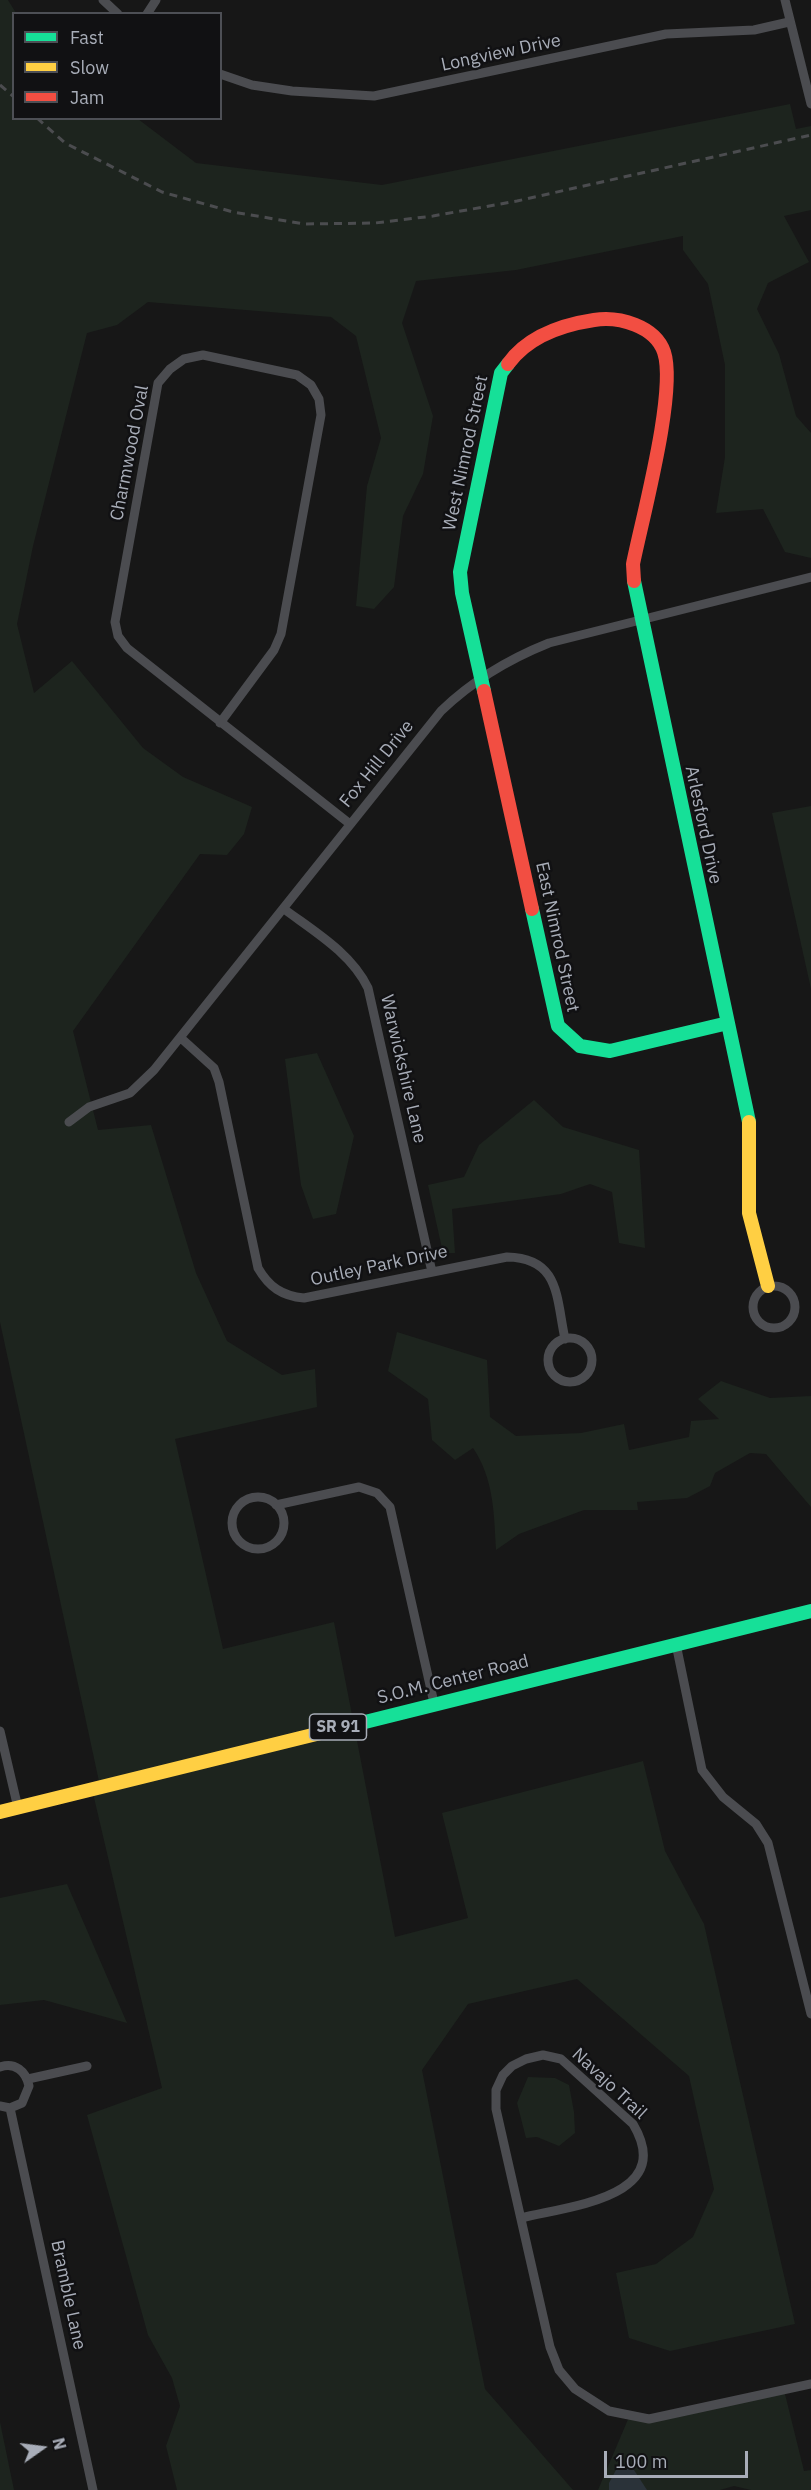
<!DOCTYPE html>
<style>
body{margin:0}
#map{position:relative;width:811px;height:2490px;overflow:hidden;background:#171717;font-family:"IBM Plex Sans",sans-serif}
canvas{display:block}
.legend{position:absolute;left:12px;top:12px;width:210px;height:108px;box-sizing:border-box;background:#111113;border:2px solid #4d4f55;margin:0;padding:8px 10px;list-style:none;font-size:18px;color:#a8adb8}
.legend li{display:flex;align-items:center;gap:12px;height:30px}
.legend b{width:30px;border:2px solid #4d4f55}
.north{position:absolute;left:12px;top:2418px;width:60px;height:60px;-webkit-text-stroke:4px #111113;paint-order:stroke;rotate:76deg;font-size:16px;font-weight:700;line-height:24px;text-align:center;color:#a8adb8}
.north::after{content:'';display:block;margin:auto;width:21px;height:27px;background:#a8adb8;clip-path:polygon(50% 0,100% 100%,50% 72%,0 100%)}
.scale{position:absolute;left:604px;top:2451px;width:144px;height:27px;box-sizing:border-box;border:3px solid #a8adb8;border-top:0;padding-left:8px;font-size:18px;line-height:21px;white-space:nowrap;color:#a8adb8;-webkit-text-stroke:4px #111113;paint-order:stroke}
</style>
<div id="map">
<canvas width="811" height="2490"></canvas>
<ul class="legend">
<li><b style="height:8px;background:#16e098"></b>Fast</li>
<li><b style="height:8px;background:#ffcf43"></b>Slow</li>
<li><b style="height:8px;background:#f24e42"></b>Jam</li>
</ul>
<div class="north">N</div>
<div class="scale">100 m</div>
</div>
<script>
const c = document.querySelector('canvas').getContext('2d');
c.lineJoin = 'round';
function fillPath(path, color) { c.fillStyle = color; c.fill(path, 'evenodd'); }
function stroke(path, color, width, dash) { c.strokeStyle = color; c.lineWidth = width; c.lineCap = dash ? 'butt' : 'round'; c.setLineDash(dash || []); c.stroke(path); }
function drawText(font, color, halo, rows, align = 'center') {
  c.font = font + ' "IBM Plex Sans",sans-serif'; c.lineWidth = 5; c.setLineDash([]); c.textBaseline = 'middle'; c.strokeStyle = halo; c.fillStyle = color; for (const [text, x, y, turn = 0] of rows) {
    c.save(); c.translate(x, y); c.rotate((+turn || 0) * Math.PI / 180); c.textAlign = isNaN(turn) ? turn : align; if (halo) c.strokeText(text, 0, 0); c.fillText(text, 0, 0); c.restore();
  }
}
fillPath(new Path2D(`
 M0 0H8L16 13 14 14V118L138 119 196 163 382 185 790 104 796 129 811 126V210L784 216 809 262 768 283 757 309 779 354 796 416 811 433V558L785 552 763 509 716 513 725 457V365L708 284 683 250V236L516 270 416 281 402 323 433 416 423 474 403 516 394 587 374 609 356 606 367 486 381 438 356 336 331 317 148 302 117 325 87 333 33 546 17 624 34 693 72 661 143 748 183 777 252 807 244 834 227 855 200 854 73 1031 98 1130 151 1125 196 1273 227 1341 282 1375 315 1369 317 1407 175 1439 223 1649 334 1622 395 1937 468 1918 442 1813 643 1761 665 1851 704 1924 795 2324 670 2351 629 2338 616 2273 656 2264 693 2237 714 2189 689 2076 577 1979 468 2004 422 2070 485 2389 573 2490H177L166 2446 180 2406 172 2378 148 2335 87 2115 162 2088 92 1789 100 1786 0 1322Z
 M811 806V989L772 813Z
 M317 1053 354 1136 336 1214 313 1219 301 1185 285 1059Z
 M534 1100 563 1127 639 1150 645 1248 619 1243 612 1192 590 1184 561 1194 452 1209 455 1253H443L428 1185 464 1177 479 1145Z
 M397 1332 487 1360 490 1417 516 1436 581 1433 624 1424 629 1450 689 1437 691 1421 719 1419 698 1399 721 1381 770 1398 811 1396V1507L766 1454 750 1453 715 1473 710 1486 687 1498 637 1502 638 1510H584L519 1534 496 1550C494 1514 494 1479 473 1448L455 1460 432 1440 428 1399 388 1371Z
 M67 1884 127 2023 44 2000 0 2005V1898Z
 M528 2077 555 2078 569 2085 574 2112 575 2133 559 2146 537 2137 526 2138 517 2103Z
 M784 2390 804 2471 811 2470V2490H751L734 2486 720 2490H647L609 2483V2490H598L629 2417 649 2419Z
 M0 2422 14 2490H0Z`), '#1d241e');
fillPath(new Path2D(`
 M626 2468 634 2470 647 2490H609V2483L616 2470Z`), '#2a3239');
stroke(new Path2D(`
 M103 0 118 14
 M785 0 811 104
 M147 14 156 0
 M220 74 252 85 292 91 374 96 666 34 754 30 789 22
 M220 723 274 650 281 634 321 415 319 399 311 385 297 375 203 355 184 359 170 369 158 383 115 622 118 636 127 648 350 824
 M284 909C315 932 351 953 368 988L432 1272
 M182 1039 214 1068 219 1082 258 1268C269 1287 282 1296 304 1298L507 1257C560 1258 556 1297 565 1339
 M69 1122 89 1107 130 1093 154 1070 441 711C472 681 509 659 549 643L811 577
 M753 1307a21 21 0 1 1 42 0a21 21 0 1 1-42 0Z
 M548 1360a22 22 0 1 1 44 0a22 22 0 1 1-44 0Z
 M232 1523a26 26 0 1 1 52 0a26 26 0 1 1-52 0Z
 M276 1505 359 1487 377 1493 390 1507 434 1703
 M676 1644 702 1770 723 1797 756 1824 768 1843 811 2014
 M0 1731 18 1808
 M0 2067C15 2062 26 2071 29 2086L22 2103 10 2108 0 2106
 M28 2079 87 2066
 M10 2108 93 2490
 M521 2218C568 2206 677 2198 633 2124L561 2059 543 2055 526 2059 512 2066 503 2075 496 2090V2109L550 2347 559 2370 575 2389 609 2411 649 2419 811 2384`), '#4b4c50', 9);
stroke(new Path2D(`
 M634 581 749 1122
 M484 691 462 593 460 572 501 373 508 364
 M532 909 558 1026 580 1046 610 1051 728 1023
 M353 1725 811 1611`), '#16e098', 14);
stroke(new Path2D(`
 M749 1122V1213L768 1286
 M0 1812 353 1725`), '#ffcf43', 14);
stroke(new Path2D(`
 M508 364C528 336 561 325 594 320 619 316 655 326 664 352 677 391 642 519 633 564L634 581
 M484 691 532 909`), '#f24e42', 14);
stroke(new Path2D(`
 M0 85 14 97
 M37 118 65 143 162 192 233 212 304 224 375 223 433 216 517 201 811 135`), '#4b4c4f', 3, [8, 6]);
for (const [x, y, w] of [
 [338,1727,57]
]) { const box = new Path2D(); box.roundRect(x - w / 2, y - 13, w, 26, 4.5); c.fillStyle = '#111113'; c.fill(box); stroke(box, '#a8adb8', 1.5); }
drawText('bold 16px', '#a8adb8', null, [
 ["SR 91",338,1727]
]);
drawText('18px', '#a8adb8', '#111113', [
 ["Longview Drive",501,53,-12],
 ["Charmwood Oval",130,453,-79],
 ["West Nimrod Street",466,453,-78],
 ["Fox Hill Drive",377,764,-51],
 ["Arlesford Drive",703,825,78],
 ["East Nimrod Street",557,937,78],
 ["Warwickshire Lane",403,1069,77],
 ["Outley Park Drive",379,1266,-12],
 ["S.O.M. Center Road",453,1680,-14],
 ["Navajo Trail",609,2084,43],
 ["Bramble Lane",68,2295,78]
]);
</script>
